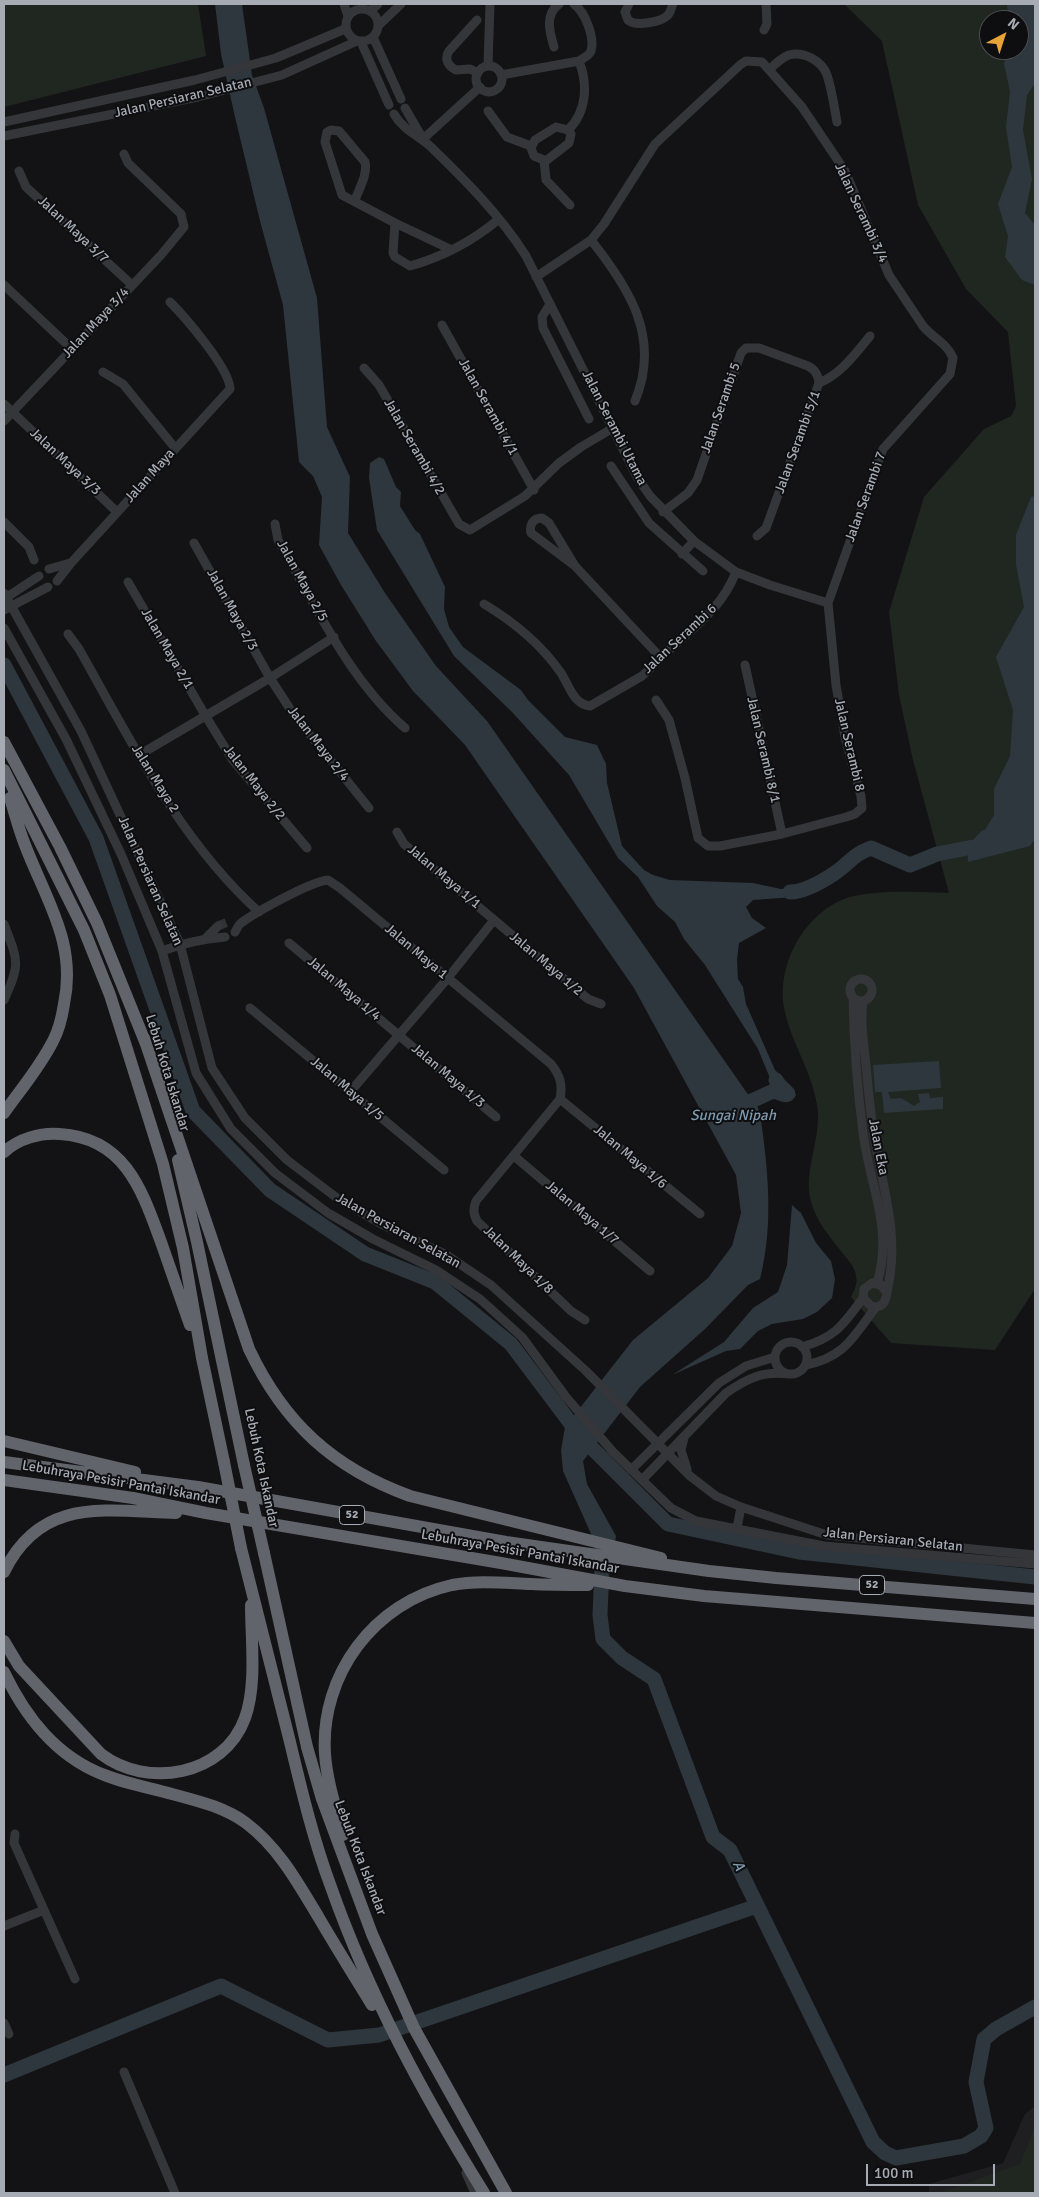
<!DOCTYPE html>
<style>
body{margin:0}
#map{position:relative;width:1039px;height:2197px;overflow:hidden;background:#131315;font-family:Signika,sans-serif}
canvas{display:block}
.frame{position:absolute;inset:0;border:5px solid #a6abb4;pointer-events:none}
.north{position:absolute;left:979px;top:10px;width:50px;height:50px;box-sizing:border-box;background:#0e0e10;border:1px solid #4b4d52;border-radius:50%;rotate:40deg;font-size:14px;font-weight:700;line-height:20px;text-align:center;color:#a6abb4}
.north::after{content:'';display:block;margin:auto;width:18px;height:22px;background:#e7a339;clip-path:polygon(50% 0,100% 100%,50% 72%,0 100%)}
.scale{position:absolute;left:866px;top:2164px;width:129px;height:22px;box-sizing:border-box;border:2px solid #a6abb4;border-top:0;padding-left:6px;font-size:15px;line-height:18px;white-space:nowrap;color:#a6abb4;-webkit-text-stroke:4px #0e0e10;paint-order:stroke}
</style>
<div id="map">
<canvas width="1039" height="2197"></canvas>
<div class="frame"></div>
<div class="north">N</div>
<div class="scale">100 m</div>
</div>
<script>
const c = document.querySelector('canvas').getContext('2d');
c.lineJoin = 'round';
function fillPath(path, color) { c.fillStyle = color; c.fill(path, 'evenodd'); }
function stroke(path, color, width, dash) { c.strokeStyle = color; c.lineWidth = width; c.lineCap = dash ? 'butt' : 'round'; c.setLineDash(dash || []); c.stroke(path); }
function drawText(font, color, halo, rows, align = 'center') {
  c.font = font + ' Signika,sans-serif'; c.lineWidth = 4; c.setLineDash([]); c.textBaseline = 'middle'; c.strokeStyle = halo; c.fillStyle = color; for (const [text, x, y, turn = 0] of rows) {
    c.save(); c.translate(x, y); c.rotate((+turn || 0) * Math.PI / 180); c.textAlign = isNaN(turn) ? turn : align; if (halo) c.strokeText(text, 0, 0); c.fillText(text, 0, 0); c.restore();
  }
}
fillPath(new Path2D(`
 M1035 2106V2193H929V2184L1003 2163 1025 2114Z`), '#1f1f22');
fillPath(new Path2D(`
 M4 4H198L206 56 4 107Z
 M844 4H1035V1289L995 1350 891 1343 851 1297C854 1290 858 1284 856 1276 855 1266 846 1258 840 1250 829 1236 818 1223 812 1205 801 1172 823 1138 817 1105 812 1072 792 1044 785 1012 775 968 802 916 844 899 871 889 920 892 949 893L913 760 899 695 889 612 924 497 984 429 1011 416 1016 406 1008 332 966 289 918 205 882 41ZM989 20H1019V50H989Z
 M1035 2127V2193H940L1020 2164Z`), '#202720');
fillPath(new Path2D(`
 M215 4H242L252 75 264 108 317 298 327 427 350 477 348 533 385 593 436 666 487 721 747 1093 755 1100 760 1113C768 1169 774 1224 760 1279L748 1285 705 1329 640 1387 583 1461 587 1484 616 1536 615 1542 592 1536 563 1471 561 1450 565 1427 633 1340 708 1278 732 1246 741 1213 736 1175 634 988 465 745 413 691 376 641 341 585 319 545 322 497 313 476 299 462 283 305 260 221 235 117 221 54Z
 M1007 4H1035V83L1027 95 1023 130 1032 179 1025 213 1035 225V285L1022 280 1005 257 1008 236 998 204 1012 167 1006 127 1010 92 1004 63 1010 50H1019V20H1009Z
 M379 457 384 459 396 487 401 492 400 506 415 530 420 534 445 587 444 609 449 627 463 647 521 690 528 700 565 737 597 745 606 764 607 783 622 846 644 870 653 875 670 880 753 883 781 889 808 887 795 897 753 900 746 907 752 918 766 928 739 943 737 960 738 979 743 987 746 1004 775 1070 794 1089 796 1095C791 1106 781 1102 772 1098L768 1089 772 1083 758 1049 705 965 684 939 675 922 657 906 638 877 618 858 569 775 512 712 454 656 377 530 369 478 370 463Z
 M1035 496V839L1030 846 968 862V851L980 838 994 815V789L1010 756 1013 710 996 657 1024 607 1016 564V535L1031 497Z
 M939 1061 941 1088 888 1092 891 1099 901 1098 914 1106 920 1102 918 1094 929 1093 930 1098 943 1097V1109L884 1113 882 1092H875L873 1065Z
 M792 1205 801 1213 816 1243 831 1261 835 1279 832 1298 817 1312 803 1319 772 1324 758 1331 740 1349 726 1351 672 1375 724 1342 753 1308 778 1292 787 1265Z`), '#2d373d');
stroke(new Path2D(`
 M4 665 96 838 193 1111 270 1190 365 1254 435 1282 511 1344 581 1437 668 1524 799 1552 1035 1577
 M790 892C804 892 823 881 835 873 850 863 852 855 871 848L910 865 937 854 978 846 986 837
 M736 1108 780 1088 776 1080
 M603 1543 600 1615 603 1639 622 1658 654 1679 713 1837 730 1850 873 2142 885 2153 896 2158 964 2146 981 2136 986 2128 976 2082 984 2039 996 2029 1035 2007
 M4 2075 221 1986 328 2040 379 2035 757 1906`), '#2d373d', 15);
stroke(new Path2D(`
 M218 926 230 921`), '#303135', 9, [9, 4.5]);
stroke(new Path2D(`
 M344 4 348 16
 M629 4 625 12C626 14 627 18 628 20 635 27 662 22 668 15 671 12 671 8 673 4
 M346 25a16 16 0 1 1 32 0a16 16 0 1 1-32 0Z
 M370 11 378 4
 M477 20 449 51C444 59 448 66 456 70L470 69 478 73
 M378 26 401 4
 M764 30 767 24 766 4
 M373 37 401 99
 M361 42 389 105
 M554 47C550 33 544 15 559 4
 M488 66 490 4
 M476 79a13 13 0 1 1 26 0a13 13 0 1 1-26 0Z
 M770 69C775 64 781 58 789 55 804 51 822 61 827 75 832 90 834 106 837 122
 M501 75 579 61C583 58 589 56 591 51 595 37 585 12 574 4
 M405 108 423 139
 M488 111 507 137 531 146
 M394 114C403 130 418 135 431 147 466 181 500 215 526 256L637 477 650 496 694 541 736 572 770 585 828 603
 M4 122 195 80 276 58 345 29
 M556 127 568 130 571 134 569 143 547 160H544L534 156 531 148 535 140Z
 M568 130C587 112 588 84 579 61
 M4 136 198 97 282 75 357 41
 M423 139 480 87
 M544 160 546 180 570 205
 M19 171 26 187 132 285
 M355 200C359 189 368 174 365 162L339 131 331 130 327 132 325 142 342 195 395 223 452 250
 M395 223 393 253 395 257 410 266C442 257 474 240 499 219
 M591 240C630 289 661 338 635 401
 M536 277 591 240 604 224 655 144 740 65 746 61 762 62 802 107 845 171 889 275 923 326C933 338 947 343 953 358L950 374 883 449 828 603 836 685 845 737 861 796 862 808 855 814 846 817 782 834 720 846H708L698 838 685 778 669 720 656 700
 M4 285 72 349
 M550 304 542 317 543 328 589 419
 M442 325 534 490
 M364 368 379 385 459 524 470 530 525 496 559 463 581 447 613 428
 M103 372 123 384 175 448
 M819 383C841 374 855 354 870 336
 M4 404 117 512
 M4 421 161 255 184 227 181 214 128 163 124 154
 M611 466 649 523 703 571
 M663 512 688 493 697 480 741 353 746 348H759L808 366C815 370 818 374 819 383L766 528 757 536
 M4 522 29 547 34 560
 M275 524 278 540C315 604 348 679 405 728
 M194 543 270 678 294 715 369 808
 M682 554 694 541
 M575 566 549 523 542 518C533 518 529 525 531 533L575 566 661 658
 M49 569 70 563
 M57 581 71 563 230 389C230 369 185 317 170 302
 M128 582 205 715 232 759 307 848
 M4 593 81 731 180 944 212 1068 245 1118 287 1160 337 1198 381 1224 445 1254 491 1285 586 1371 690 1476 716 1496 741 1507 827 1535 1035 1555
 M4 599 39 576
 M484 604C514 622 541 644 561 673 569 685 573 704 590 706L642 676 652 667C683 633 718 617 736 572
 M4 610 48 587
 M4 628 66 739 121 854 162 951 196 1073 231 1129 275 1173 328 1213 373 1239 436 1270 480 1299 522 1337 566 1397 613 1452 671 1508 696 1521 824 1546 1035 1564
 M68 634 79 649C131 741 180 841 259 912
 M745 665 782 834
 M139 755 270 678 334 637
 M397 832 404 844 588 999 601 1004
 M4 924C18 961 21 963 4 1000
 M235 932C237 929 238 925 241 923 256 912 312 881 328 880L340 888 551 1064C560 1075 563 1085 560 1099L476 1201C473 1209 473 1213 477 1221L571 1311 585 1320
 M206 938 218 926
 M289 943 496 1117
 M162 951C183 943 202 939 225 937
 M850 990a11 11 0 1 1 22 0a11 11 0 1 1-22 0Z
 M853 998C854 1043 857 1088 863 1132 869 1184 894 1229 877 1283
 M863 1001C860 1023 864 1044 866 1065 868 1087 870 1108 873 1130 881 1182 900 1233 888 1287 886 1298 886 1308 872 1307L863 1298 864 1289 872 1283 881 1285 887 1293
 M250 1008 444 1170
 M350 1092 447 979 494 920
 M560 1099 700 1214
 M514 1156 650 1271
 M775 1358a16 16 0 1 1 32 0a16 16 0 1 1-32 0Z
 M802 1347C836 1337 843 1325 863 1298
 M806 1365C845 1357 853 1337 876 1307
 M684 1438 681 1450 687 1469
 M631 1470 719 1383 746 1366 775 1357
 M642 1480 726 1393C748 1378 762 1371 789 1374
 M737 1528 741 1507
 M15 1834 14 1843 75 1979
 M4 1926 44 1910
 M4 2023 9 2034
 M124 2072 175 2193
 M466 2173 475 2193`), '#35363a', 9);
stroke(new Path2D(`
 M4 742 60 847 97 923 146 1044
 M4 770 84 930 110 995 163 1164 183 1248 202 1358 224 1462
 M144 1038 249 1349C284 1423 333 1468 410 1496L661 1558
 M4 1113C21 1089 40 1067 53 1041 59 1030 62 1017 64 1004 77 943 46 900 25 845 19 830 15 814 10 798
 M4 1152C18 1139 41 1132 60 1134 125 1138 142 1190 161 1242 171 1270 180 1297 190 1325
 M178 1160 197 1242 244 1465
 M4 1441 135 1472
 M4 1462 198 1487 506 1542 709 1571 776 1578 1035 1599
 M4 1480 133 1498 206 1513 501 1563 625 1586 704 1596 1035 1623
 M241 1548C257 1611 273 1675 289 1738 301 1788 313 1839 331 1887 369 1995 424 2096 484 2193
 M264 1553 307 1747 322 1799 372 1934 414 2028 506 2193
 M4 1572C41 1496 105 1511 176 1513
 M4 1641 19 1666 101 1754C147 1789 224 1776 245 1718 257 1685 251 1640 251 1605
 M4 1672C26 1718 57 1758 107 1776 128 1784 151 1788 172 1794 198 1801 224 1807 246 1823 279 1848 298 1883 319 1918 336 1947 354 1976 372 2005
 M343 1835C336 1808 327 1782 325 1754 320 1675 374 1602 452 1585 478 1580 505 1583 531 1584 550 1585 569 1585 588 1585`), '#61646a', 12);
stroke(new Path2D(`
 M224 1462 241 1548
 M244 1465 264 1553`), '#61646a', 12);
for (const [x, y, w] of [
 [352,1515,25],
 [872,1585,25]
]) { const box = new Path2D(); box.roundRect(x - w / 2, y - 9.5, w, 19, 4); c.fillStyle = '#0e0e10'; c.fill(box); stroke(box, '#a6abb4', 1); }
drawText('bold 12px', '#a6abb4', null, [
 ["52",352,1515],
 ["52",872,1585]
]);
drawText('14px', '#a6abb4', '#0e0e10', [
 ["Jalan Persiaran Selatan",183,98,-13],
 ["Jalan Serambi 3/4",861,213,65],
 ["Jalan Maya 3/7",73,230,43],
 ["Jalan Maya 3/4",96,323,-47],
 ["Jalan Serambi 4/1",488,407,61],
 ["Jalan Serambi 5",721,408,-71],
 ["Jalan Serambi Utama",614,428,63],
 ["Jalan Serambi 5/1",798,442,-70],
 ["Jalan Serambi 4/2",414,447,60],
 ["Jalan Maya 3/3",65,462,43],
 ["Jalan Maya",150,476,-48],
 ["Jalan Serambi 7",866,497,-70],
 ["Jalan Maya 2/5",302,581,61],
 ["Jalan Maya 2/3",232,610,61],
 ["Jalan Serambi 6",680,639,-43],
 ["Jalan Maya 2/1",167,649,60],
 ["Jalan Maya 2/4",318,744,52],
 ["Jalan Serambi 8",849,745,77],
 ["Jalan Serambi 8/1",763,750,77],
 ["Jalan Maya 2",155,779,58],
 ["Jalan Maya 2/2",254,783,52],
 ["Jalan Maya 1/1",444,877,40],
 ["Jalan Persiaran Selatan",150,881,66],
 ["Jalan Maya 1",416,952,40],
 ["Jalan Maya 1/2",546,964,40],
 ["Jalan Maya 1/4",344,989,40],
 ["Lebuh Kota Iskandar",167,1073,73],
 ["Jalan Maya 1/3",448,1076,40],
 ["Jalan Maya 1/5",347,1089,40],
 ["Jalan Eka",878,1147,79],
 ["Jalan Maya 1/6",630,1157,40],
 ["Jalan Maya 1/7",582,1213,40],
 ["Jalan Persiaran Selatan",398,1231,29],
 ["Jalan Maya 1/8",518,1260,44],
 ["Lebuh Kota Iskandar",261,1468,78],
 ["Lebuhraya Pesisir Pantai Iskandar",121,1483,10],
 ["Jalan Persiaran Selatan",893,1540,6],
 ["Lebuhraya Pesisir Pantai Iskandar",520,1552,10],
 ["Lebuh Kota Iskandar",360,1858,69]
]);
drawText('italic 15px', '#7e9aae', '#0e0e10', [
 ["Sungai Nipah",733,1116],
 ["A",738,1866,64]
]);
</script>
